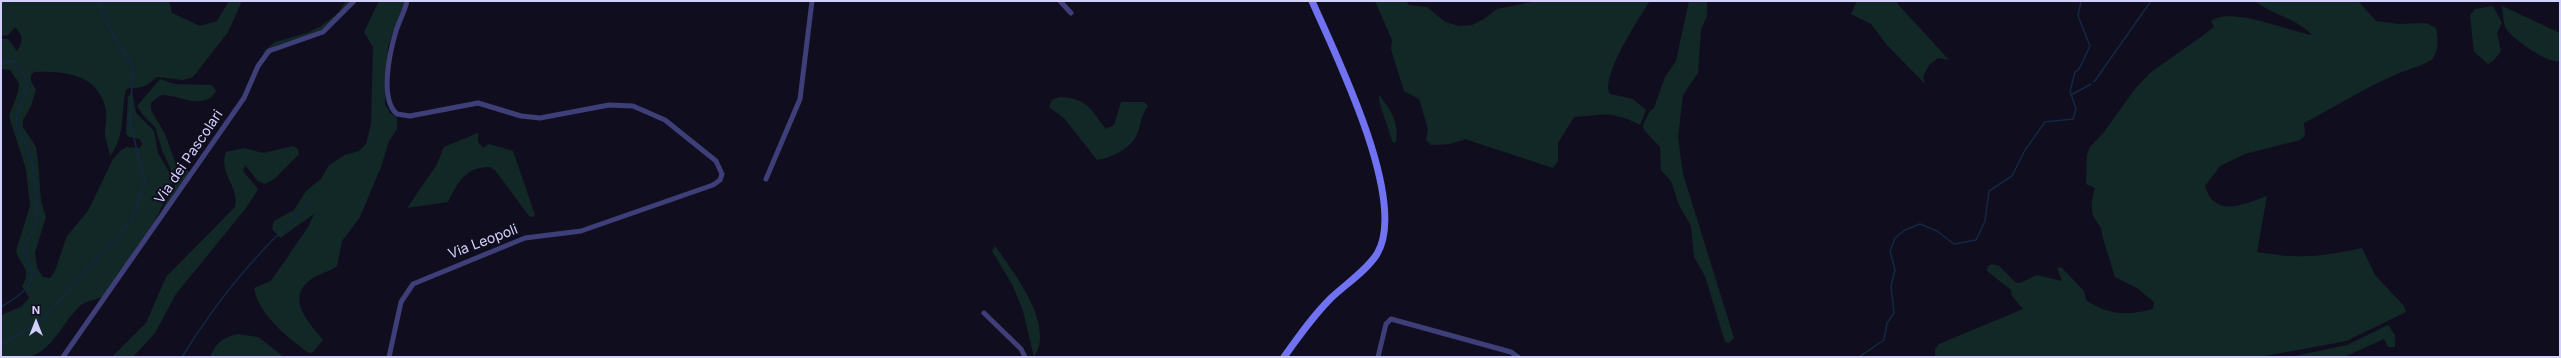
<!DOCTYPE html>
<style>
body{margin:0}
#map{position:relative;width:2561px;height:358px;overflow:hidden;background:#100e1e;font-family:Inter,sans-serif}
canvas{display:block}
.frame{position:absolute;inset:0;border:2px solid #d3d0fb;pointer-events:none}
.north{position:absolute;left:16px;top:302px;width:40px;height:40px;-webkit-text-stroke:3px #100e1e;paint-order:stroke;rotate:0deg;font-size:11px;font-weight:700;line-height:16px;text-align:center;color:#d3d0fb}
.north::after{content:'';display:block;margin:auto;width:14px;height:18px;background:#d3d0fb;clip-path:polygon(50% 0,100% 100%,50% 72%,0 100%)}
</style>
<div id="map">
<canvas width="2561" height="358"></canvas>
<div class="frame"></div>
<div class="north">N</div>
</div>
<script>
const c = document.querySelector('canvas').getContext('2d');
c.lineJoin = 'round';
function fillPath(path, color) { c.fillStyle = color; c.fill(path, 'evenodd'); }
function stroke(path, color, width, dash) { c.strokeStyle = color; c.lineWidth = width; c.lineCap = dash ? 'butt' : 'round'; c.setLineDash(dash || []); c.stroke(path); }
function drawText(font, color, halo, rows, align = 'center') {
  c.font = font + ' Inter,sans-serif'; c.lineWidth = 4; c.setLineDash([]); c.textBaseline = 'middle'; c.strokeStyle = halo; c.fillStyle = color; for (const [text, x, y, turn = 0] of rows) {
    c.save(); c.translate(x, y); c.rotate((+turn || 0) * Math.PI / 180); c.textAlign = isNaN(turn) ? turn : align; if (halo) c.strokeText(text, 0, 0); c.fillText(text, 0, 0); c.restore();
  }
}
fillPath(new Path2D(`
 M1 1H169L172 13 200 26 217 21 229 1H242L228 32 193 77 183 80 157 77C148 85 142 89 129 88L126 90C120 113 126 136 110 156 109 149 106 141 105 135 105 127 107 117 106 110 99 74 65 71 34 72L31 75V81L36 90 31 106 23 120V127L36 147 38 161 41 201 46 217 35 252 37 268 43 277 50 278 55 271 67 236 88 211 113 159 120 151 127 147 140 148 142 144 140 139 129 137 126 134 128 97 132 92 136 113 154 131 158 153 172 177V184L156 219 106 295C98 300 85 301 81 305 64 320 54 348 32 356 24 358 10 357 1 357V315L21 307 29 298 22 286C33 270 20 265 16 251L30 206 26 169 9 116 18 92 19 83 10 70 1 69V39H8L17 51C23 41 24 36 15 27L8 35 1 36Z
 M346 1H352C340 13 330 27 314 34 296 42 281 40 265 54L263 52 275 42 307 33 321 26 338 13Z
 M379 1H405L388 46 385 104 390 113 397 118V129L389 141 381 167 360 217 342 241 337 266C329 272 318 274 310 280 285 299 310 324 323 340L313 352 309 353C287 337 259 315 254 288L271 281 308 227 314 214 280 238 272 229 274 221 294 210 306 191 321 179 329 165 345 155 359 151 366 144 371 124 373 47 364 32Z
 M1375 1H1406L1409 5 1427 7 1445 22 1459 26 1472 25 1484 19 1497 9 1537 1H1650C1639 18 1600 77 1610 94L1633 99 1646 110 1640 125C1611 110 1604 115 1574 117L1558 143V161L1553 168 1465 139 1450 144 1431 145 1426 140 1428 129 1419 99 1404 91 1391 49 1392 40Z
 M1689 1H1707V16L1701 29 1698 73 1683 95 1678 137 1683 174 1734 338 1729 343 1725 342 1705 276 1694 257 1691 226 1679 205 1671 181 1661 170 1660 147 1644 130 1643 125 1650 111 1654 108 1665 77 1676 61Z
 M1857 1H1895L1949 60 1938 58 1929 65 1923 77 1925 84 1887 45 1871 24 1851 14Z
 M2255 1H2358L2376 21 2399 24 2426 23 2436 28C2438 39 2439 49 2433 58 2429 64 2405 70 2397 74 2364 88 2335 107 2304 123L2305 135 2300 140 2245 154 2220 166 2205 186C2215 219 2244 204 2267 196L2257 252C2298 259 2321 257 2362 248L2375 275 2404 306 2406 312 2346 341 2260 357H1935V349L1939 344 2023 309 2012 296 2011 290 1987 271 1988 266 1992 264 1999 266 2016 283H2020L2037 275 2062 281 2057 268 2061 267 2084 291 2086 300C2107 315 2128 316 2153 309L2154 302 2137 288 2115 277 2102 235C2103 226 2096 223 2093 215 2090 206 2093 196 2095 188L2086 184 2087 155 2090 147 2104 132 2135 89 2150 73 2205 34 2214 27 2211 21C2232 6 2287 31 2312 35 2296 18 2273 15 2255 1Z
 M2493 6 2502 23 2497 33 2501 51 2494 60 2488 64 2474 52 2470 15 2475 9Z
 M2502 6 2560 33V61C2549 65 2511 38 2506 28 2503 22 2503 12 2502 6Z
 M160 79 174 84 212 85 216 91C204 111 181 96 164 95 158 95 155 100 151 103V110L165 134 176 164 179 168 191 172 163 214 161 212 175 185 174 177 162 150 155 127 142 114 137 106Z
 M1379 95C1391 110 1399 122 1396 142L1393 143 1379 101Z
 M1059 97C1088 98 1089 108 1106 129L1114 125 1121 102H1144L1148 106C1140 116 1141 128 1135 138 1128 150 1110 158 1097 160L1064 118 1049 107 1052 100Z
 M478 133V142L483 148 489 144 513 151 535 215 533 217 529 216 495 170 490 167C465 167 458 182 448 202L407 208 436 166 444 147Z
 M293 146 298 149 299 154 274 179 265 184 258 181 245 165 243 171 258 189 246 208 176 294 155 333 133 357H112L146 323 166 277 235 207C240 187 218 173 226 152L244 148 263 153Z
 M995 246C1013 271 1056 326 1034 357L1023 311 1013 286 992 251Z
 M2388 325 2395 335V347H2388L2384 339 2344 357H2290L2347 345Z
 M238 334 258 337 284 357H210C216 343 223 337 238 334Z`), '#122826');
stroke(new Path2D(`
 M1 63 12 61C45 89 13 98 17 124 18 133 25 141 28 149 34 163 39 210 35 224 32 232 28 239 24 246 25 255 30 262 32 270 35 287 13 300 1 307
 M2094 82 2151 1
 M2071 95 2091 84
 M1 344 38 324 132 220 145 182 130 122 133 68 113 35 99 1
 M182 357C219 297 256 254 308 205
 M1859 357 1884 340 1887 323 1894 313 1891 286 1895 270 1890 251 1895 238 1905 230 1920 224 1937 231 1954 244 1976 240 1985 221 1989 191 2012 176 2025 150 2045 122 2073 119 2076 109 2070 91 2075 72 2079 69 2090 46 2078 16 2081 1`), '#122843', 1.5);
stroke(new Path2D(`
 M1060 1 1071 13
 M766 179 800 99 812 1
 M984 313 1021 349 1025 357
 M63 357 244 98 258 66 269 51 323 32 354 1
 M389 357 401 302 413 284 525 238 581 231 713 185 720 180 722 174 716 161 665 120 633 106 609 105 540 118 521 116 478 103 410 116 397 114C379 99 390 51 396 31 399 21 405 11 407 1
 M1378 357 1386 324 1391 319 1511 352 1518 357`), '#3e3e79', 5);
stroke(new Path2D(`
 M1284 357C1299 336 1313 316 1331 298 1346 284 1366 271 1377 254 1409 201 1335 54 1312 1`), '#7072f2', 7);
drawText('14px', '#d3d0fb', '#100e1e', [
 ["Via dei Pascolari",189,157,-56],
 ["Via Leopoli",483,242,-21]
]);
</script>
